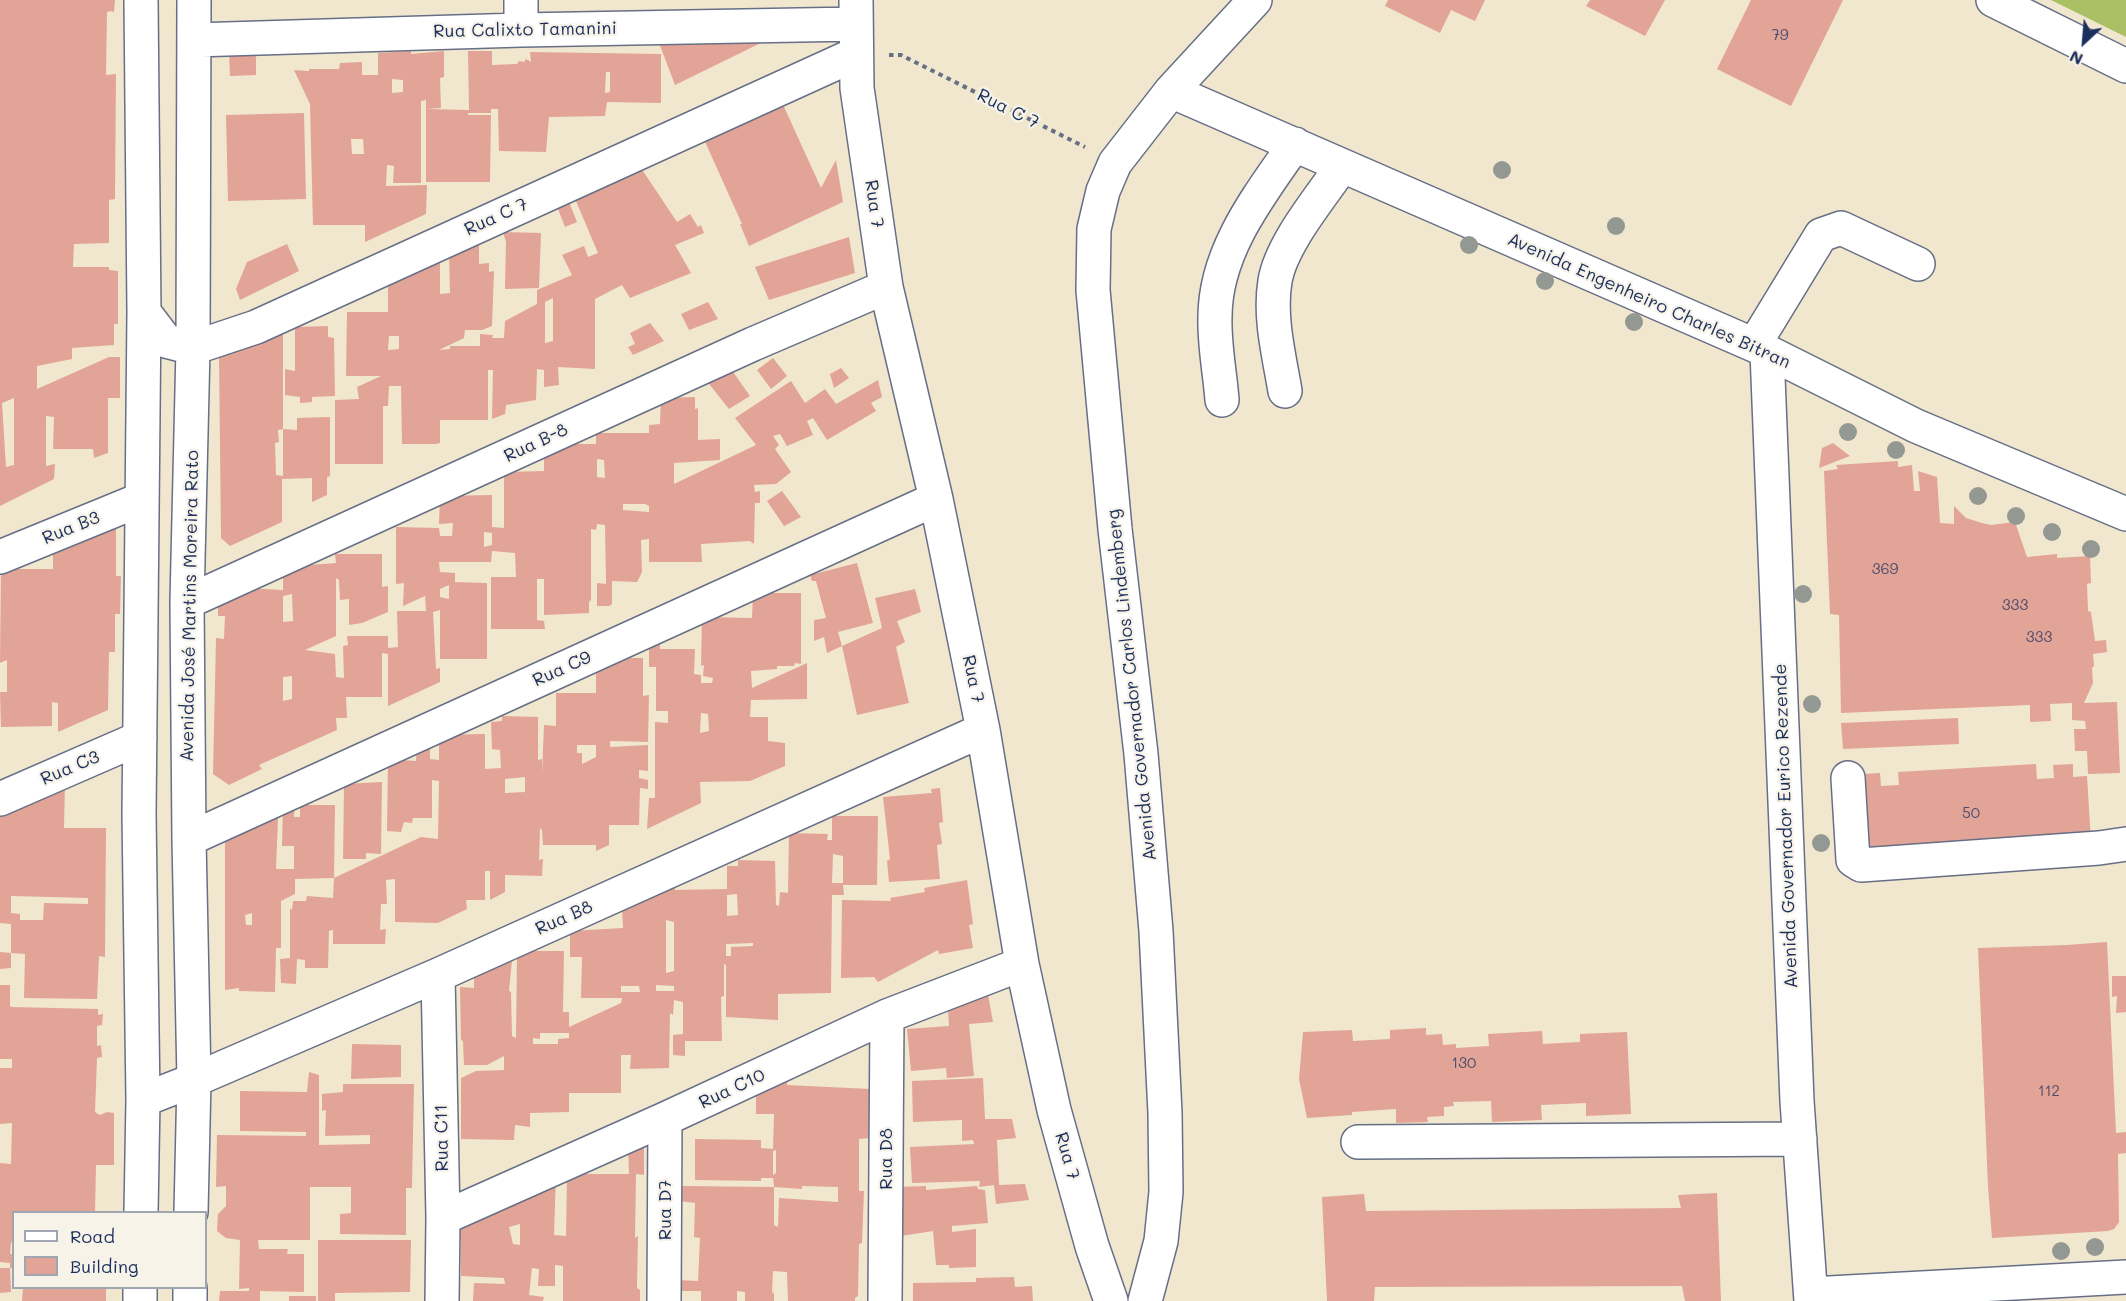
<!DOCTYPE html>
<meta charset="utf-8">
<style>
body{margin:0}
#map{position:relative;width:2126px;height:1301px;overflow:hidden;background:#f1e7cf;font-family:Mali,sans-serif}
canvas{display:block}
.legend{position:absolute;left:12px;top:1211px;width:195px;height:78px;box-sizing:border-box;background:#f7f3e8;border:2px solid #9fa5b1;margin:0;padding:8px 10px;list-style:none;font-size:18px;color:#1b2f5e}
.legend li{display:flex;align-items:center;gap:12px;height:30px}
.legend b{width:30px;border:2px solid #9fa5b1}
.north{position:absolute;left:2054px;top:12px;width:60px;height:60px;-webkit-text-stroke:4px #f7f3e8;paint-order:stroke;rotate:206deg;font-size:16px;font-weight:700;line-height:24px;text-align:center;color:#1b2f5e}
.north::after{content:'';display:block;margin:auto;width:21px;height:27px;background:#1b2f5e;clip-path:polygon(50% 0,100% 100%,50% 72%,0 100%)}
</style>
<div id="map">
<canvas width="2126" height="1301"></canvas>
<ul class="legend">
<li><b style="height:8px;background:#fff"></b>Road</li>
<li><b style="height:16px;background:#e2a496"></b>Building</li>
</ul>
<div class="north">N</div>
</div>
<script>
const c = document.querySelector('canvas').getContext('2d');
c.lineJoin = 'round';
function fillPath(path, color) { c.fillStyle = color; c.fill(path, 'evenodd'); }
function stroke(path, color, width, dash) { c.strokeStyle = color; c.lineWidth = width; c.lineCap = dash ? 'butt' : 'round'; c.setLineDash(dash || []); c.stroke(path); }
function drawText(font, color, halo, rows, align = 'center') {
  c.font = font + ' Mali,sans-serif'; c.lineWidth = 4.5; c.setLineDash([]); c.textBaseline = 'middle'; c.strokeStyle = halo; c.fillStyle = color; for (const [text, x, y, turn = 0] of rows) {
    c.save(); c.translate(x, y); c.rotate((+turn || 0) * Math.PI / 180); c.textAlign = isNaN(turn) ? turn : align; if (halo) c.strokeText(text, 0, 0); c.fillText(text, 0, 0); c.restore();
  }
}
fillPath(new Path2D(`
 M2051 0H2126V37Z`), '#abbf64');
fillPath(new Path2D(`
 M0 0H115L114 12 111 11 107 12 106 75 116 74 115 199 109 200V243L74 244 73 267H109V270L118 271V324H114V345L72 348V359L37 366V389L109 357H120V398H108V453L94 458 93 449H53L54 417 46 416V466L55 464 54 479 0 506ZM14 398V465L6 467 2 403Z
 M1388 0H1485L1475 21 1451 10 1440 33 1385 6Z
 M1590 0H1665L1645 36 1586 6Z
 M1751 0H1843L1791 106 1717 69Z
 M656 35 773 37 675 85Z
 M256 51V75L230 76 229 52Z
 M411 51V54L444 51V77L440 78 441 108 426 109V100L421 101V183H393L394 166 387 165 386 186 427 185 426 214 365 242V225H313L310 104 294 70 309 71V69H339L340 63 362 62V75H378V53ZM392 79 403 80V92L392 93ZM351 139H363L364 154H352Z
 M468 51H492V65L517 64 519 61 524 62 526 59 531 62 530 52 661 54V103L607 102 605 116 549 117 546 152 499 151 498 109H491V113H468V115H491L490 182H426V109L469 110ZM606 72H610V92L605 93Z
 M780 98 821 188 836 160 843 202 749 246 740 224H742L702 135Z
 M304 113 306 199 228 201 226 115Z
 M639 165 677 222 690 214 698 227 701 225 704 233 675 245 691 273 630 298 622 285 595 299V369L558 367 559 385 544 387V370L537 369 536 400 506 405 505 414 492 419 493 370H488V420H440V443L436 444H402L401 386H389L388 406H383V464H335V400L359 399 357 387 381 376H346L347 312H388V280L440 256V294L450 293 449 252 479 238V264L489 263V272L494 271 492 326 482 330H465L464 338 439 350 450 349V346H480V334L493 335 492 338H504L505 321 537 304V290L572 275 562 255 584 246 588 257 598 253 573 194ZM553 298V341L545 343V302ZM389 336H399V349L388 350Z
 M567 197 577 222 565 227 558 209 561 208 558 201Z
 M503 232 541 233 539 288 505 289 506 242Z
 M849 237 855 273 769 300 755 267Z
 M287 244 299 271 240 300 236 289 247 262Z
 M708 302 718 319 689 330 681 314Z
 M650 323 664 341 633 355 628 347 635 344 630 333Z
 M328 326V337L334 338 335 396 312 397V402L300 403V397L285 395V369L295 371V327Z
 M283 327V429L278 430 279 442 275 443 276 475 283 476V429L297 430V418L330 417V476L327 477V495L312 502V478L282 479V522L230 546 221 538 219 356Z
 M773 358 787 376 771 389 757 370Z
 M841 368 849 378 834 388 830 374Z
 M731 369 750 396 729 409 702 375Z
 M878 380 882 397 871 403 876 411 827 440 813 418 807 421 813 435 787 446 780 434 773 436 779 445 775 449 791 472 776 484 754 485 755 492 760 491V503H755L754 544 750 541 701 544 702 562H649V539L641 540 642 572 637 582 612 581V604L609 606H597V583L606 584V581L605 525 597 524 596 530 591 529V600L589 602V613L544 615V579H537V620L544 621 545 629H491V577H516L515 553 492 551 491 562H439L440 572 455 573V582L487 583V659H440V610L433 612 436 669 440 668V682L388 706V654L382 653V697H346L347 718H336L337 730 259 765 262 769 229 785 213 774 216 638 224 639 225 616H218V590L244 588 283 590V567L336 563 335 554H382V587L388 586V612L362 623 349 625V599L340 600 339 580 336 578V636L305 650 335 654 336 677 344 678 343 646 348 645 347 636H388V648L398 647 397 611H426L425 596 403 606 404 583 396 584V527L439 528 440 536H452L453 523 439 524 440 496 492 495V527L504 528V472L544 471V448L554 444H596V433H649V425L660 424 661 398 695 397V409L698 408V440L720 439V460L674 463V484L756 445 735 418 791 381 805 403 825 389 836 404ZM597 459 604 460 605 478 597 477ZM623 504H645L649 506V512L623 510ZM484 532 492 533V545L484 547ZM449 585V599L440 597V589ZM292 594 293 621 283 622V596ZM292 676V699L283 701V677Z
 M1833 443 1850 456 1819 468 1822 448Z
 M1898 461V467L1912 465 1914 491H1920L1918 471 1937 477 1940 523 1954 524V506L1966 518 1982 523 1991 525 2015 522 2027 557 2057 554V558L2090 556 2091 583 2087 584 2088 611 2091 612 2095 641 2106 640 2107 652 2093 654 2094 666 2092 668 2093 683 2084 703 2117 702 2120 773 2088 774 2087 751H2075L2074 729H2086L2085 721 2072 720V703L2050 704 2051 721 2030 722V705L1841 713 1839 615 1830 614 1824 471 1838 469 1836 465Z
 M782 491 801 517 784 526 767 501Z
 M116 521V576H121L120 614H115V652H109L108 710 58 732V703L52 702V726L1 727 0 692H7V660L0 663 1 569H53V545Z
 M857 563 873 623 838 632 842 646 827 653 824 637 814 641V620L826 618 816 581H812L810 575Z
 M915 589 921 612 897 621 905 642 896 647 909 703 857 715 842 646 882 628 875 598Z
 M753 593H801V664L795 663 794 666H777V669L751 671 752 688 807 663V699L751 700 750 717H768V741L785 743V766L750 781 700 782 701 803 647 829 649 798H655V722L668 723V711H656V667H649V643H660V649H695L694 674 701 675V683H712L713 678 703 676 704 665 701 666 702 617 752 618ZM701 713 708 714 709 731 700 733Z
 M608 658H643V696L649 695 648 742 610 741V747L648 745V771L639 770V778L648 780V789L640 788 639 825H609V845L596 851V845H543L542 830 540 828 539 860 543 859 542 876 505 875V892L490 900V871H485V900H466L467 909 438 923 395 922V879L386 880 387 904H381L380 930 386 929 385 944H333V930L329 931 328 968H305V960L297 959 296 984 281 983 280 959 290 958V908L292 910 293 901H306L307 896 333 898 334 878 295 879V894L281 901V948H276L275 992 239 991V988L225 990V832L278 818 276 869H294V846H282L283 805 295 800 294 817H300V805H335L334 878 421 837 438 839 439 781 432 780V818H413L412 823 404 822 401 832 387 831 388 759 416 761 417 744 430 739V759L439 760V735L485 734V769L501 768 500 750 492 749 491 722 502 721V716L538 717V760L542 759V774L544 725 556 726V693H596V664ZM577 745H596V757L582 764V753H577ZM525 777V792L505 793V779ZM252 913V925H246L245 915Z
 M1958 718 1959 744 1843 749 1841 723Z
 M2036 764 2037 779 2054 778 2053 765 2073 764V777L2087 776 2091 841 1866 860 1864 774 1880 773 1881 786 1899 785 1898 772Z
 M65 782 64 828H106L105 957 99 956 97 999 24 998 25 954 11 953V968L0 969V952L11 953V924L0 923V801ZM11 896 88 898V904L44 903 43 920H20V914L11 913Z
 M382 782 381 854 366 853V859H343L344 784Z
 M940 788 943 822 939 823 942 844 937 845 940 879 889 882 887 861 890 859 883 797 932 793 931 789Z
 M832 816H878L877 885H843L844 895H832L831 993 778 994V1020L726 1017V965L724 964V996L721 997 722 1041H685V1056L673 1055V1035L683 1034V1002L674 1000 673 1015 670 1013 669 1068 630 1069 631 1055H621V1093H569V1112L530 1113V1127L515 1125 514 1140 461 1139V1078L476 1071 504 1070V1056L487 1065H464L463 1041 461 1040 460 987 474 988V974L482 969H494L493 966 502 961 512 960 509 991 511 992 512 1036 516 1038 517 955 528 951H564L563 1012H569V1027L621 1003 622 998H581L582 957H570V931L623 928 622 907 675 884V890L727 889V866H738V860L775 861 776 905 779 906 780 892 788 893 789 833 828 834 827 840H832ZM833 854 843 856V883H832ZM737 894 738 915 727 916V895ZM666 920 674 922V971L666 973ZM753 943V946L731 947V956H726V944ZM656 985 674 986V991H656ZM621 986H639L640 992H621ZM540 1033H569V1038L558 1039V1044H533V1038L540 1039Z
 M967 880 973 924 969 925 973 948 939 954 938 950 878 982 874 977 841 978 842 900 891 901 890 898 925 892 924 888Z
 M2107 942 2116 1133 2126 1132V1153L2118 1154 2119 1222 2114 1229 2108 1231 1992 1238 1988 1186 1978 948 2067 945Z
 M2112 976H2126V1012L2116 1013 2117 996 2112 997Z
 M986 983 993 1022 969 1024 974 1076 947 1078 946 1068 911 1071 907 1029 949 1026 947 996Z
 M0 985H10V1006L12 1007 98 1009V1015L103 1014 102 1025 97 1026V1046L101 1045 102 1057 97 1058 95 1112 100 1115 107 1112 114 1113V1165H96L95 1212H14V1243L11 1242 10 1254H14V1268H10V1263L0 1262V1163L11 1164 12 1123 0 1124V1068H12V1059H0Z
 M1426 1028V1035L1442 1034 1443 1045 1456 1044V1048L1489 1046 1488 1034 1542 1031 1543 1044 1580 1042V1034L1627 1032 1631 1114 1586 1116V1103L1541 1105 1542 1120 1492 1122 1491 1101 1453 1102 1454 1106 1444 1107V1116L1427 1117 1428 1122 1396 1123V1109L1352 1112V1115L1307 1118 1299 1079 1303 1032 1352 1030 1353 1041 1390 1039V1030Z
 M352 1044 401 1045V1077L351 1079Z
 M309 1072 319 1075V1145L370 1144V1135L325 1136 326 1110 322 1111V1094L343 1092V1084H414L412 1188H406V1235L340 1234V1214L351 1213V1187H310V1240H258L259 1249H288L287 1254H304V1292L260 1291V1301H219L220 1291H249V1288L239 1289 240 1240 226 1238 217 1231 218 1214 226 1206V1186L216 1187 217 1135 306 1136V1132L240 1131V1091L307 1092Z
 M788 1072 787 1085 870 1089 869 1138 859 1139V1191H864L862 1243 859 1244 858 1296 855 1298V1301H788L787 1272 773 1271 772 1294 774 1292V1301H745V1292L737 1291V1301H701V1291H678V1280L698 1281 700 1238 694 1237 695 1203 679 1201V1183L682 1186 774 1187 773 1178H761V1181L695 1180V1139L761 1140V1148L773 1149 774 1114H756V1085ZM776 1150V1173L773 1175V1151ZM802 1186 838 1187V1202L779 1198 778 1227 774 1225V1187L802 1189Z
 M983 1078 985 1119H1012L1016 1138 997 1140 999 1185 1025 1184 1029 1200 996 1204 994 1185 979 1187 980 1181 912 1183 910 1147 974 1144 973 1140 962 1141V1120L913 1122 912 1081Z
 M644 1143V1175L636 1174 635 1238 638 1236 637 1288 640 1290V1301H563V1266L555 1265V1286H538L539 1269 532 1268 529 1295 544 1297 543 1301H473L474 1283 505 1284 504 1278 461 1276V1239L454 1238 453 1220 556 1175 554 1235 566 1236 567 1174H629L628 1144ZM520 1224V1245L513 1244 509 1227Z
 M926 1186V1190L977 1186 978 1189 985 1190 988 1223 952 1226V1232L976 1229V1267L949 1268V1265H936L933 1231 901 1236 897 1187Z
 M1717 1193 1721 1301H1685L1682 1286 1375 1287 1374 1301H1327L1322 1197 1364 1194 1366 1211 1681 1208 1678 1195Z
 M318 1240H411L410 1292 335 1293V1301H318Z
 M0 1268H10L11 1292 0 1293Z
 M1014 1277 1015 1287 1032 1286 1033 1301H913V1283L976 1282V1278Z
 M23 1288H106V1301H22Z
 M289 1296H316V1301H289Z`), '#e2a496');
const minor = new Path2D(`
 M856 0 857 88 886 287 936 499 983 730 1022 964 1054 1110 1092 1246 1111 1301
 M1993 0 2126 66
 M521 30V0
 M194 40 521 30 855 24
 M1171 91 1754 345 1916 426 2126 514
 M144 312 166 341 193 348 256 327 856 54
 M1754 345 1821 235 1841 228 1918 264
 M1767 352 1797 1101 1811 1301
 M1285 391C1279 355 1269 317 1275 281 1281 244 1321 197 1342 166
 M1222 400C1220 373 1214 344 1215 317 1215 251 1259 196 1295 144
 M0 557 142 499
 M187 602 753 344 886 287
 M1848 778 1853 860 1861 865 2099 848 2126 844
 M0 799 140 738
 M189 839 936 499
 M438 975 443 1218 442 1301
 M143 1100 194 1080 438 975 983 730
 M1358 1142 1800 1139
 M141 1212 143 1100 139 814 144 312 141 0
 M191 1212 194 1080 189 839 187 602 193 348 194 0
 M443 1218 665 1119 887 1016 1022 964
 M1811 1294 2126 1277
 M140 1301V1288
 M190 1301V1288
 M664 1301 665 1119
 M885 1301 887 1016
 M1145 1301 1161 1241 1166 1192 1165 1113 1156 931 1141 754 1115 529 1093 290 1094 229 1103 191 1115 163 1171 91 1255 0`);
stroke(minor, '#666f86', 36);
stroke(new Path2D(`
 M889 55H901L1085 147`), '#666f86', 4, [4.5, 4.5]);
stroke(minor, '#fff', 33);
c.fillStyle = '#939992';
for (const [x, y] of [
 [1502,170],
 [1616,226],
 [1469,245],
 [1545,281],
 [1634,322],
 [1848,432],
 [1896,450],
 [1978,496],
 [2016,516],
 [2052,532],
 [2091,549],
 [1803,594],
 [1812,704],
 [1821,843],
 [2095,1247],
 [2061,1251]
]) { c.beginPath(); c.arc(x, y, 9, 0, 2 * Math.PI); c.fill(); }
drawText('15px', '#4d4c6c', null, [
 ["79",1780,35],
 ["369",1885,569],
 ["333",2015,605],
 ["333",2039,637],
 ["50",1971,813],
 ["130",1464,1063],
 ["112",2049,1091]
]);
drawText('18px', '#1b2f5e', '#f7f3e8', [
 ["Rua Calixto Tamanini",525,30,-1],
 ["Rua C 7",1008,109,27],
 ["Rua 7",874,204,82],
 ["Rua C 7",496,217,-24],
 ["Avenida Engenheiro Charles Bitran",1649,301,24],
 ["Rua B-8",536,443,-25],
 ["Rua B3",71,528,-22],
 ["Avenida José Martins Moreira Rato",190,606,-89],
 ["Rua C9",562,669,-24],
 ["Rua 7",973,679,78],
 ["Avenida Governador Carlos Lindemberg",1132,685,-96],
 ["Rua C3",70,768,-23],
 ["Avenida Governador Eurico Rezende",1786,826,-92],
 ["Rua B8",564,918,-24],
 ["Rua C10",732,1089,-25],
 ["Rua C11",442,1138,-91],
 ["Rua 7",1067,1156,74],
 ["Rua D8",886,1159,-90],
 ["Rua D7",665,1210,-90]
]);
</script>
